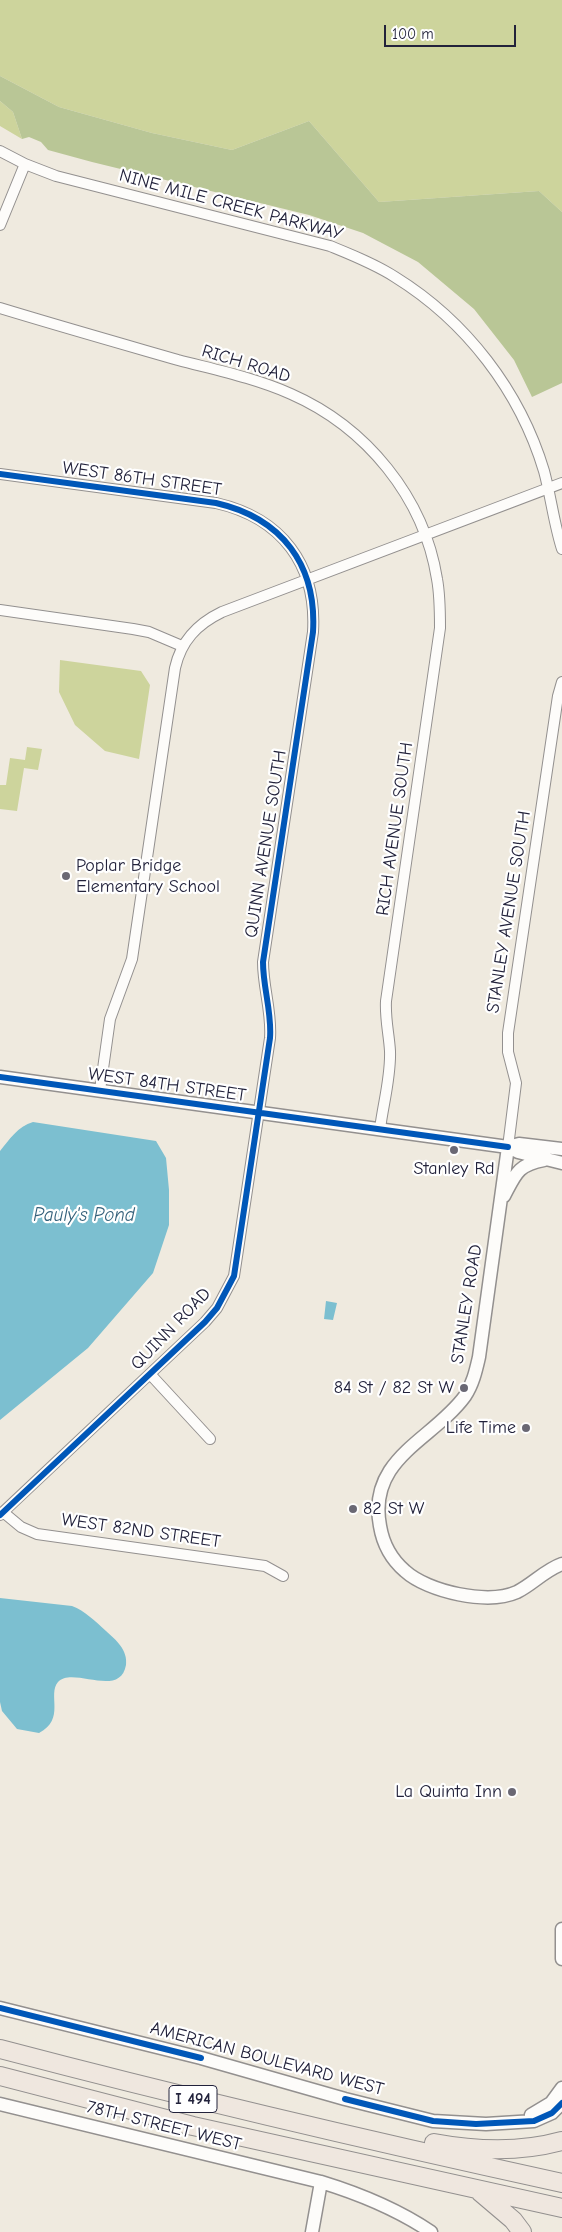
<!DOCTYPE html>
<style>
body{margin:0}
#map{position:relative;width:562px;height:2232px;overflow:hidden;background:#efeadf;font-family:"Comic Neue",sans-serif}
canvas{display:block}
.scale{position:absolute;left:384px;top:25px;width:132px;height:22px;box-sizing:border-box;border:2px solid #22223b;border-top:0;padding-left:6px;font-size:15px;line-height:18px;white-space:nowrap;color:#22223b;-webkit-text-stroke:4px #fff;paint-order:stroke}
</style>
<div id="map">
<canvas width="562" height="2232"></canvas>
<div class="scale">100 m</div>
</div>
<script>
const c = document.querySelector('canvas').getContext('2d');
c.lineJoin = 'round';
function fillPath(path, color) { c.fillStyle = color; c.fill(path, 'evenodd'); }
function stroke(path, color, width, dash) { c.strokeStyle = color; c.lineWidth = width; c.lineCap = dash ? 'butt' : 'round'; c.setLineDash(dash || []); c.stroke(path); }
function drawText(font, color, halo, rows, align = 'center') {
  c.font = font + ' "Comic Neue",sans-serif'; c.lineWidth = 4.5; c.setLineDash([]); c.textBaseline = 'middle'; c.strokeStyle = halo; c.fillStyle = color; for (const [text, x, y, turn = 0] of rows) {
    c.save(); c.translate(x, y); c.rotate((+turn || 0) * Math.PI / 180); c.textAlign = isNaN(turn) ? turn : align; if (halo) c.strokeText(text, 0, 0); c.fillText(text, 0, 0); c.restore();
  }
}
fillPath(new Path2D(`
 M0 0H562V212L539 191 379 202 309 121 232 150 152 133 59 107 0 76Z
 M0 101 13 112 22 139 0 126Z
 M60 660 141 671 150 685 139 759 105 751 75 725 59 692Z
 M27 747 42 749 38 770 24 768 17 811 0 809V785H6L10 758 25 760Z`), '#cdd49c');
fillPath(new Path2D(`
 M0 76 59 107 152 133 232 150 309 121 379 202 539 191 562 212V383L532 397 514 360 474 309 418 262 363 233 309 215 92 162 48 150 41 142 29 137 22 139 13 112 0 101Z`), '#b9c696');
fillPath(new Path2D(`
 M33 1122 156 1141 166 1158 169 1190V1225L153 1273 88 1348 0 1420V1151C9 1140 18 1126 33 1122Z
 M326 1301 337 1303 333 1320 324 1319Z
 M0 1598 72 1606C85 1611 95 1621 106 1631 116 1640 128 1650 126 1665 120 1699 73 1666 58 1682 47 1695 66 1719 39 1733L17 1729 2 1711 0 1702Z`), '#7cbfd0');
const minor = new Path2D(`
 M0 151 25 164 56 176 330 246C352 255 375 264 395 277 466 321 520 391 544 471 551 497 554 524 562 549
 M0 225 25 164
 M0 308C59 326 119 343 178 360 216 370 255 378 291 394 366 427 424 497 437 579 440 595 440 612 440 628L386 1001C385 1019 389 1034 390 1051 391 1077 383 1104 380 1129
 M0 474 216 503C282 518 317 565 313 632L263 962C263 988 272 1012 270 1038L234 1276 217 1308 205 1322 0 1515
 M0 610 133 629 149 632 182 646
 M100 1090 110 1019 132 959 175 668C181 641 197 624 222 612L562 483
 M508 1147 516 1083 508 1052V1033L558 696 562 682
 M150 1374 210 1439
 M3 1512 21 1527 37 1534 265 1566 283 1576`);
const tertiary = new Path2D(`
 M0 1077 508 1147 518 1152 562 1163
 M508 1147 479 1357C476 1370 473 1384 465 1396 433 1440 367 1458 380 1526 383 1544 391 1559 405 1571 428 1592 488 1605 517 1592 533 1584 545 1570 562 1564
 M508 1147 519 1144 562 1149
 M504 1196C516 1173 518 1165 544 1160
 M562 1929V1959
 M0 2008 201 2058 345 2099 433 2121 486 2124 534 2121 552 2113 562 2103
 M0 2104 321 2182C360 2194 397 2209 431 2232
 M531 2115 551 2103 562 2088
 M312 2232 321 2182`);
const motorway = new Path2D(`
 M0 2049C186 2098 374 2142 562 2183
 M0 2076 193 2126 562 2208
 M434 2143C477 2151 519 2153 562 2141
 M480 2192 513 2220 522 2232`);
stroke(minor, '#93908f', 12);
stroke(tertiary, '#93908f', 15);
stroke(motorway, '#93908f', 20);
stroke(minor, '#fdfcfa', 10);
stroke(tertiary, '#fdfcfa', 12);
stroke(motorway, '#efe7df', 18);
stroke(new Path2D(`
 M0 474 216 503C282 518 317 565 313 632L263 962C263 988 272 1012 270 1038L234 1276 217 1308 205 1322 0 1515
 M0 1077 508 1147
 M0 2008 201 2058
 M345 2099 433 2121 476 2124 534 2121 552 2113 562 2103`), '#0057b8', 6);
for (const [x, y, r, color] of [
 [66,876,5,"#6a6874"],
 [454,1150,5,"#6a6874"],
 [464,1388,5,"#6a6874"],
 [526,1428,5,"#6a6874"],
 [353,1509,5,"#6a6874"],
 [512,1792,5,"#6a6874"]
]) { const dot = new Path2D(); dot.arc(x, y, r, 0, 2 * Math.PI); c.fillStyle = color; c.fill(dot); stroke(dot, '#fff', 2); }
for (const [x, y, w] of [
 [193,2099,48]
]) { const box = new Path2D(); box.roundRect(x - w / 2, y - 13.5, w, 27, 4); c.fillStyle = '#fff'; c.fill(box); stroke(box, '#22223b', 1); }
drawText('bold 16px', '#22223b', null, [
 ["I 494",193,2099]
]);
drawText('18px', '#22223b', '#fff', [
 ["NINE MILE CREEK PARKWAY",231,205,15],
 ["RICH ROAD",246,364,17],
 ["WEST 86TH STREET",142,479,8],
 ["RICH AVENUE SOUTH",395,829,-82],
 ["QUINN AVENUE SOUTH",266,844,-81],
 ["STANLEY AVENUE SOUTH",509,912,-81],
 ["WEST 84TH STREET",167,1085,8],
 ["STANLEY ROAD",467,1304,-81],
 ["QUINN ROAD",171,1329,-46],
 ["WEST 82ND STREET",141,1531,8],
 ["AMERICAN BOULEVARD WEST",267,2059,15],
 ["78TH STREET WEST",164,2126,14]
]);
drawText('18px', '#22223b', '#fff', [
 ["Poplar Bridge",76,866,"left"],
 ["Elementary School",76,887,"left"],
 ["Stanley Rd",454,1169,"center"],
 ["84 St / 82 St W",454,1388],
 ["Life Time",516,1428],
 ["82 St W",363,1509,"left"],
 ["La Quinta Inn",502,1792]
], 'right');
drawText('italic 19px', '#34617b', '#fff', [
 ["Pauly's Pond",84,1216]
]);
</script>
